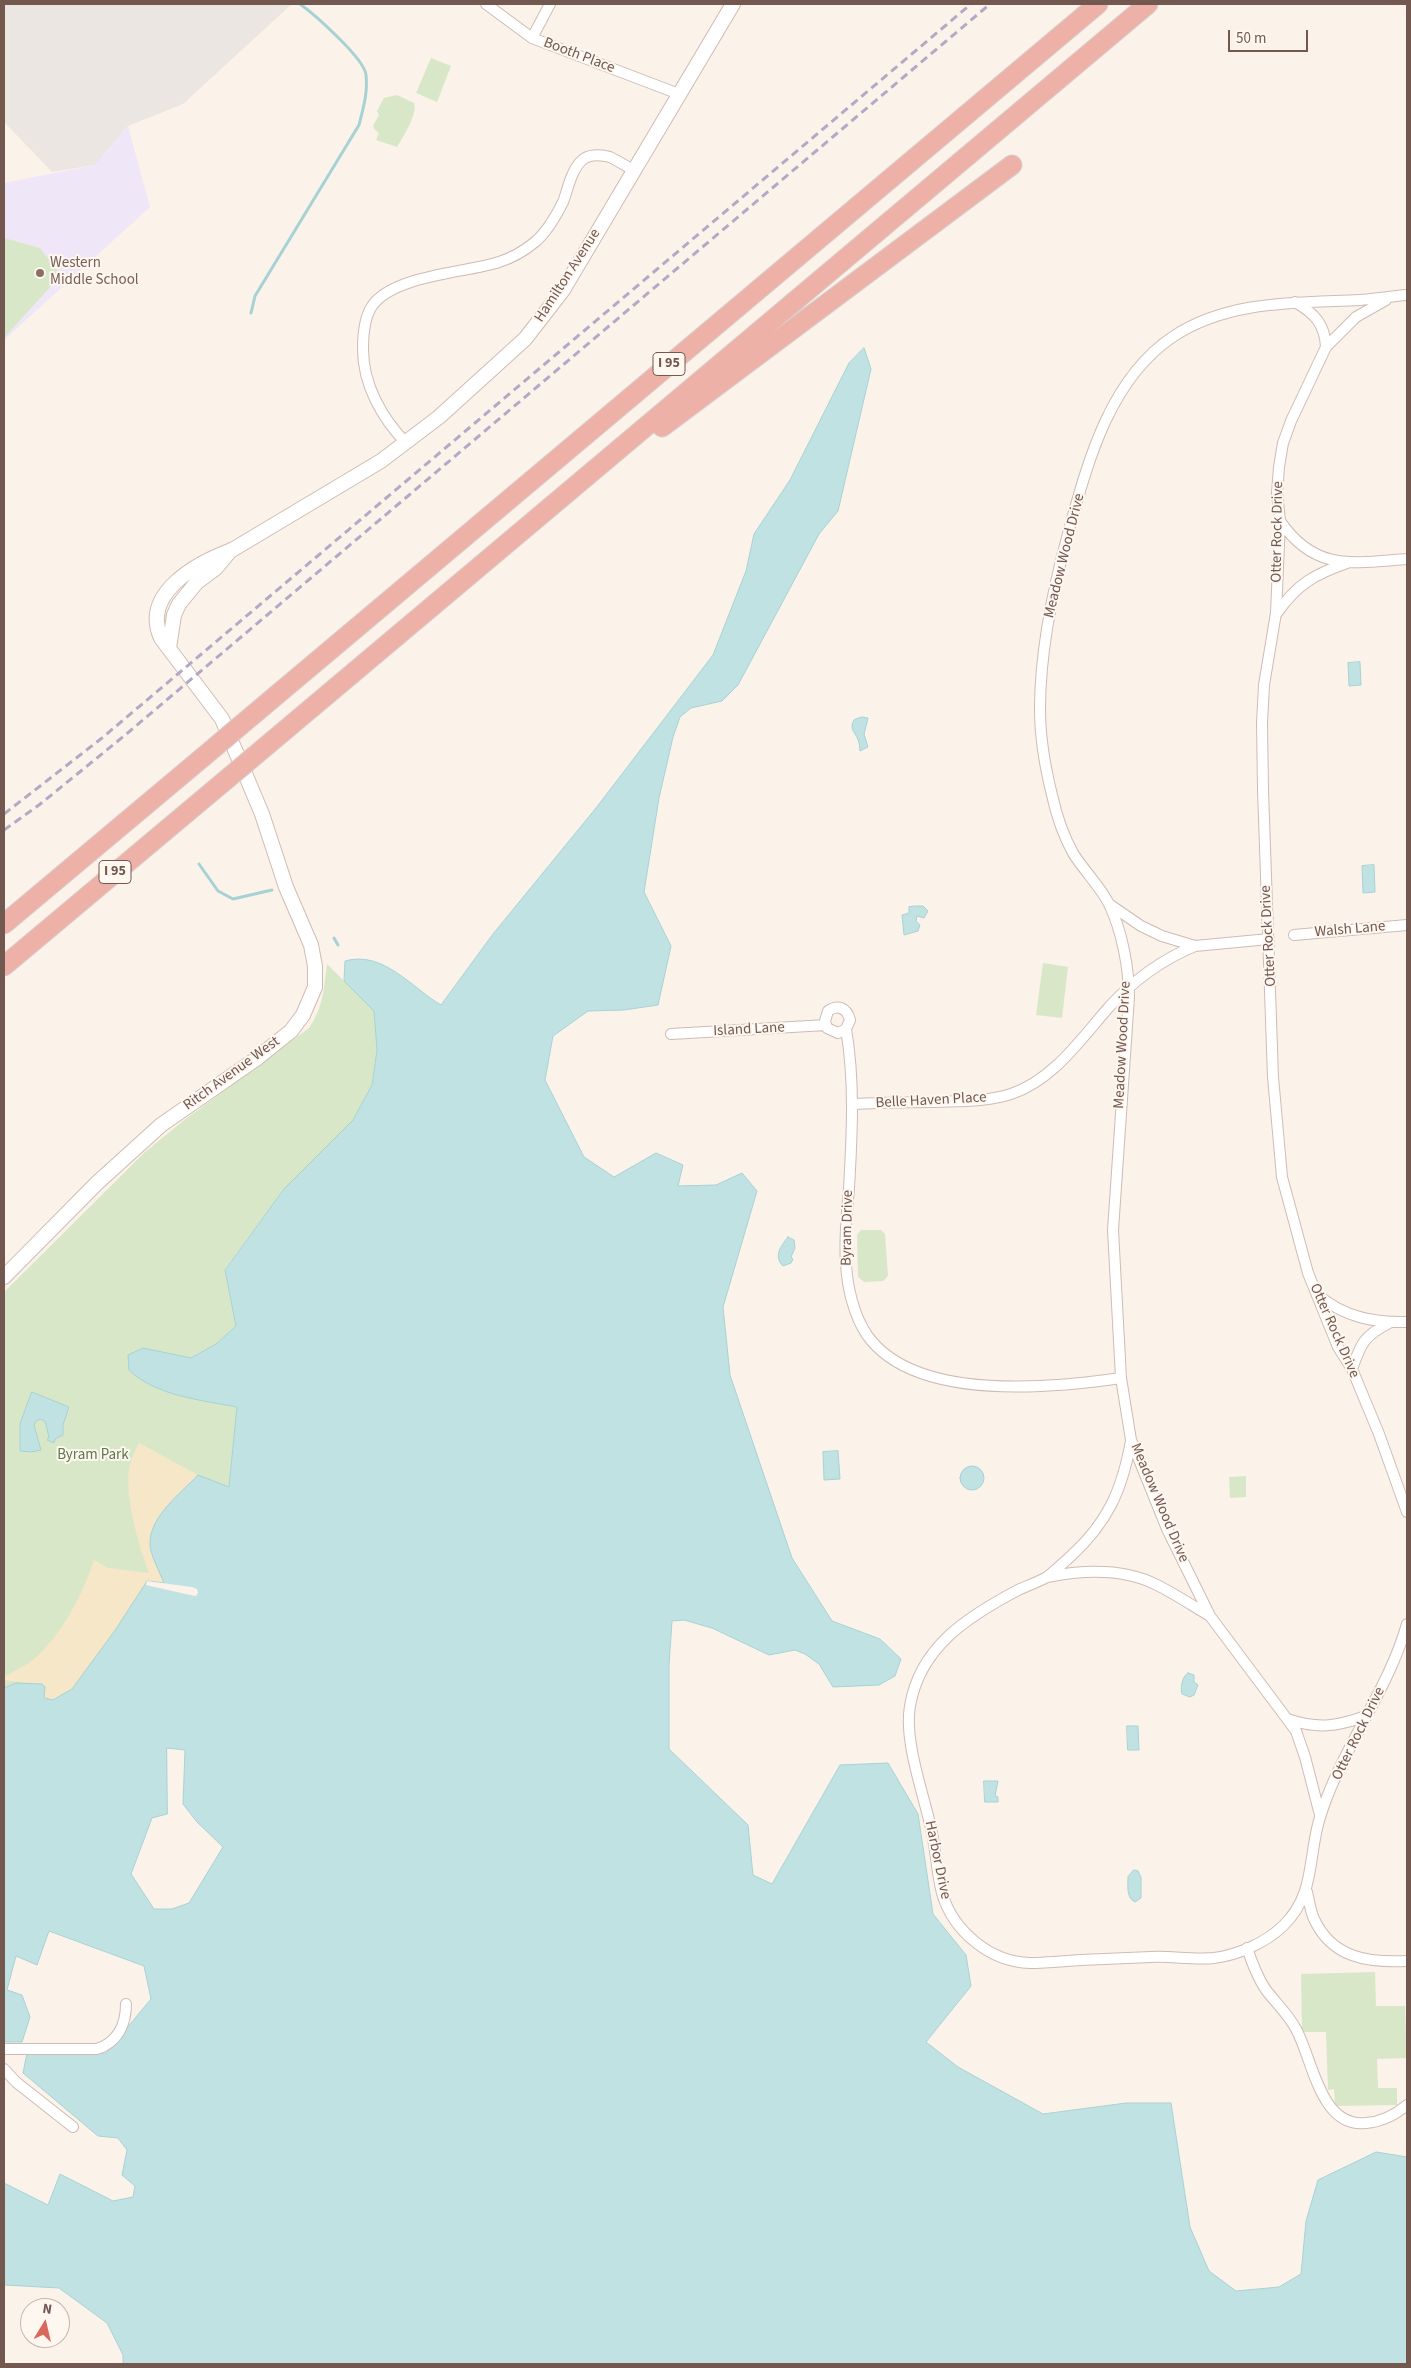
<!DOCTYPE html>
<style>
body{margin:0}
#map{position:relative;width:1411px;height:2368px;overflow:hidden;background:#fbf2ea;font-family:"Source Sans 3",sans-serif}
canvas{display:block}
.frame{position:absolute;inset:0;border:5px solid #735850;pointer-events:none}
.north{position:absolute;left:20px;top:2298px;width:50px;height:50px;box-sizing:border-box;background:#fdf7f0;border:1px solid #c6b7b0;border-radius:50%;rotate:9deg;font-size:14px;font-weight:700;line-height:20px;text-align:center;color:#735850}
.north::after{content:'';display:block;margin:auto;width:18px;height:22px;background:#d8695c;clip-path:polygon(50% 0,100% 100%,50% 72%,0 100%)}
.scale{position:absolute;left:1228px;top:30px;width:80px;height:22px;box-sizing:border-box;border:2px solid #735850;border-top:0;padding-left:6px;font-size:15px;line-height:18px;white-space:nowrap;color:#735850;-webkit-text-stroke:4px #fdf7f0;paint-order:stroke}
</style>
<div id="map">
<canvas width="1411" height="2368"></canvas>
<div class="frame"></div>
<div class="north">N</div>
<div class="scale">50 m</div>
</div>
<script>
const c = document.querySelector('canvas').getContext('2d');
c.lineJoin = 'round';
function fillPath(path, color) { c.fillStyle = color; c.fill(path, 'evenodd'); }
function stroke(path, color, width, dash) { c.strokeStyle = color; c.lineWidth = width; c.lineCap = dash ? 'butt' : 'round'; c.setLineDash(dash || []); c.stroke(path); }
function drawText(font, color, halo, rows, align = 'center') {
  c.font = font + ' "Source Sans 3",sans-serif'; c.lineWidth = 4; c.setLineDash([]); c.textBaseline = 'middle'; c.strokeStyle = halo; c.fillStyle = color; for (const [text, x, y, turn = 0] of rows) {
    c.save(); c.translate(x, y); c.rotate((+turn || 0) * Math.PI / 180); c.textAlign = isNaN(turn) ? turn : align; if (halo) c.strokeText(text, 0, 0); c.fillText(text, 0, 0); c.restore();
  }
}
fillPath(new Path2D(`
 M4 4H292L183 104 128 126 95 165 52 172 4 122Z`), '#ece6e3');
fillPath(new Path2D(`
 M128 126 150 207 4 340V183L95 165Z`), '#efe7f7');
fillPath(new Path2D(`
 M431 58 451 66 437 102 416 93Z
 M397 95 414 103C418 114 403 137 397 147L376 140 379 133 375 130 373 126 379 115 377 111 384 98Z
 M4 238 40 248 61 275 4 338Z
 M1043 963 1068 967 1062 1018 1036 1015Z
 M327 964 374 1011 377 1050 372 1085 353 1120 284 1189 225 1269 236 1326 216 1344 191 1358 143 1349 205 1401 237 1407 229 1487 164 1583 4 1734V1292L145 1152 183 1121 309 1028C323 1008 324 988 327 964Z
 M861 1230H881L885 1234 888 1276 883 1281 864 1282 858 1277 857 1235Z
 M1246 1476V1497L1230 1498 1229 1477Z
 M1375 1972 1376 2006H1405L1407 2058 1377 2059 1378 2088H1397V2105L1335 2106 1334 2089 1328 2090 1326 2032H1302L1301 1974Z`), '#d9e7c9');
fillPath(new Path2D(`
 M139 1443 198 1475 229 1487 187 1562 54 1714 33 1684 4 1680V1677C13 1671 26 1666 34 1659 63 1633 82 1596 94 1560L108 1568 149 1573C139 1546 123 1493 130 1465 131 1458 136 1450 139 1443Z`), '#f6e7c8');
const water = new Path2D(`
 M864 348 871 369 838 511 819 534 738 685 722 701 691 708 680 717 673 737 659 798 644 892 671 946 658 1005 624 1010 588 1011 553 1036 545 1080 584 1157 614 1177 656 1153 683 1165 678 1186 716 1185 742 1173 757 1191 723 1307 730 1375 792 1558 832 1621 880 1639 901 1659 895 1676 879 1685 833 1687 819 1664 805 1654 795 1650 769 1655 712 1628 684 1620 672 1621 669 1665V1749L748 1825 753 1875 772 1884 840 1765 888 1763 918 1814 933 1914 966 1955 971 1986 926 2042 958 2067 1043 2114 1126 2103H1171L1190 2227 1209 2271 1236 2291 1279 2287 1301 2274 1306 2221 1318 2180 1376 2152 1407 2157V2364H123V2355L107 2323 59 2288 4 2285V2183L48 2205 60 2174 113 2201 133 2197 135 2186 122 2175 127 2150 118 2138 98 2136 23 2073 27 2053H106L151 1999 144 1966 49 1931 37 1965 16 1956 7 1990 22 1995 30 2017 22 2042H4V1688L16 1683 42 1684 45 1687 44 1698 53 1700 72 1689 116 1629 147 1581 164 1583C160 1573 149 1552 150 1543 150 1516 181 1493 198 1475L229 1487 237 1407C201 1400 156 1396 129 1370L128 1355 143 1348 191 1358 216 1344 236 1326 225 1270 284 1189 353 1120 372 1085 377 1050 374 1011 344 981 345 961C383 950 412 988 441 1005L493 934 596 808 713 655 746 571 754 534 790 480 849 363ZM167 1748 185 1750 183 1804 197 1822 223 1847 189 1903 172 1909H154L131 1874 152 1818 167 1814Z
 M1360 662 1361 685 1349 686 1348 663Z
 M862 717 868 718 864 734 868 747 860 751C859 748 860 745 859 743 857 733 848 730 854 720Z
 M1374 865 1375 892 1363 893 1362 866Z
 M916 906H923L928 911 924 918 917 916 916 921 920 925 918 931 904 935 902 915 909 913V907Z
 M788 1237 794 1240 795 1248 791 1257 793 1259 791 1263 783 1266C773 1256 781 1246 788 1237Z
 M32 1392 69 1407 63 1425V1435L55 1439 54 1443 47 1440 49 1437 45 1421 40 1419 36 1421 34 1425 41 1450 31 1452 20 1451V1424Z
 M838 1451 840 1479 824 1480 823 1452Z
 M960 1478a12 12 0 1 1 24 0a12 12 0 1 1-24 0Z
 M1188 1673 1194 1675V1682L1198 1685 1194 1695 1190 1697 1182 1694C1180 1689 1182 1676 1188 1673Z
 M1127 1726H1138L1139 1750H1128Z
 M984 1781H998L995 1796 998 1797V1802H985Z
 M1134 1870 1138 1871 1141 1877V1898L1135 1902C1126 1898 1128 1886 1128 1877Z`);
fillPath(water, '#c0e2e3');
stroke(water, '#a7d2d4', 1);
fillPath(new Path2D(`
 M147 1581 192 1587 197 1589 198 1593 196 1596 190 1595 146 1585Z`), '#fbf2ea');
stroke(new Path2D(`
 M251 313 255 296 359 125C363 109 368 93 366 75 365 59 314 14 300 4
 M199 864 218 891 233 899 272 890
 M334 938 338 945`), '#a7d2d4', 3);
const minor = new Path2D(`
 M486 4 532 38 679 94
 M532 38 550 4
 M1386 300 1356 317 1326 347 1291 421 1283 443 1279 467 1277 493 1280 521 1276 613 1264 685 1262 723 1263 790 1273 1077 1282 1177 1308 1273 1338 1347 1352 1369 1379 1434 1407 1512
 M1295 302C1314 313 1325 324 1326 347
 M406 443C382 418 363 385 363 349 363 335 364 318 372 306 393 275 466 273 499 262 512 258 524 251 535 242 547 232 556 216 563 202 568 189 572 166 585 158 592 154 603 155 610 157 618 161 626 166 633 170
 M1280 521C1315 572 1353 563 1407 559
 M1277 613C1297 584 1315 574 1347 563
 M1109 904 1141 926 1162 936 1195 946 1269 939
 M1294 935 1407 925
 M846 1029 838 1033 827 1028 825 1021 828 1011C838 1004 847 1008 850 1020L846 1029C855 1081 852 1135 849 1188 847 1213 844 1238 846 1263 847 1287 854 1316 867 1335 914 1402 1052 1388 1121 1378
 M671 1034 826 1025
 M852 1104C879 1103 907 1102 935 1102 960 1101 986 1102 1011 1094 1053 1080 1081 1039 1109 1007 1133 981 1163 959 1195 946
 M1318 1295C1344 1317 1374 1323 1407 1322
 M1352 1369C1361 1343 1364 1336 1389 1323
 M1131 1441C1122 1490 1108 1522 1071 1556 1063 1563 1055 1571 1047 1577 1038 1582 1027 1586 1018 1590 969 1616 920 1646 910 1706 904 1740 922 1789 930 1824 936 1846 936 1870 942 1893 953 1931 990 1962 1030 1963 1047 1963 1064 1961 1081 1960 1104 1959 1128 1958 1151 1957 1172 1956 1193 1960 1214 1958 1238 1955 1265 1943 1283 1926 1317 1893 1307 1855 1321 1814 1342 1748 1388 1691 1407 1624
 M1047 1577C1082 1570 1124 1568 1157 1585 1175 1594 1193 1606 1210 1616
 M1287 1719C1318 1729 1335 1727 1366 1716
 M1320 1815 1305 1757 1296 1731 1210 1616 1167 1529 1131 1440 1121 1378 1113 1230 1129 997C1129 968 1122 931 1109 904 1100 886 1084 871 1073 853 1064 837 1056 813 1052 795 1045 767 1040 738 1040 709 1040 649 1053 588 1069 530 1088 461 1110 378 1174 336 1229 300 1297 303 1360 300 1375 299 1391 296 1407 295
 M1307 1892C1309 1900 1310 1910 1314 1919 1332 1958 1368 1963 1407 1961
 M1247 1948C1252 1963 1257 1977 1266 1990 1276 2003 1288 2014 1296 2029 1313 2060 1320 2128 1366 2123 1381 2122 1395 2115 1407 2105
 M4 2049H97C118 2042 126 2024 126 2004
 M4 2069 16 2082 73 2127`);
const secondary = new Path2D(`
 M169 648 174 615 179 604 197 582 216 568 231 550
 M4 1277 97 1183 161 1125 256 1059 291 1031 303 1015 315 987V966L311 945 286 887 262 814 222 719 161 638C141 593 197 563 232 550L381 461 439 417 525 339 563 290 733 4`);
const motorway = new Path2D(`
 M662 427 1012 165
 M241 725 1098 4
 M252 758 1148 4
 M4 924 215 747
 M4 966 227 779`);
stroke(minor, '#cebcb4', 12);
stroke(secondary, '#d0bbb2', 16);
stroke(motorway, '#d8d0ce', 21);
stroke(minor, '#fff', 10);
stroke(secondary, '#fff', 14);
stroke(motorway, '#eeb1a7', 19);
stroke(new Path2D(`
 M4 814 102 738 971 4
 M4 830 39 805 124 736 990 4`), '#b4a9c4', 3, [8, 5]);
const motorwayBridge = new Path2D(`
 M215 747 241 725
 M227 779 252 758`);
stroke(motorwayBridge, '#d8d0ce', 21, []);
stroke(motorwayBridge, '#eeb1a7', 19);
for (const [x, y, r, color] of [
 [40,273,5,"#8d6e63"]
]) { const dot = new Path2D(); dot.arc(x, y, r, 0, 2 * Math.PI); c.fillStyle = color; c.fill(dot); stroke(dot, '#fdf7f0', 2); }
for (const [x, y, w] of [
 [669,364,32],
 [115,872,32]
]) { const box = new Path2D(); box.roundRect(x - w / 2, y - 11.5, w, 23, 4); c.fillStyle = '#fdf7f0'; c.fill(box); stroke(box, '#735850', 1); }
drawText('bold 14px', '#735850', null, [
 ["I 95",669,364],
 ["I 95",115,872]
]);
drawText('15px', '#735850', '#fdf7f0', [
 ["Booth Place",579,56,21],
 ["Hamilton Avenue",568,276,-57],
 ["Otter Rock Drive",1278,532,-89],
 ["Meadow Wood Drive",1065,556,-76],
 ["Walsh Lane",1350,930,-5],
 ["Otter Rock Drive",1269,936,-93],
 ["Island Lane",749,1030,-3],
 ["Meadow Wood Drive",1123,1045,-87],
 ["Ritch Avenue West",232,1074,-36],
 ["Belle Haven Place",931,1101,-3],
 ["Byram Drive",848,1228,-89],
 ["Otter Rock Drive",1334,1331,66],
 ["Meadow Wood Drive",1159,1503,67],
 ["Otter Rock Drive",1359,1734,-64],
 ["Harbor Drive",937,1860,78]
]);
drawText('15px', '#785e54', '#fdf7f0', [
 ["Western",50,264],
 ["Middle School",50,281]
], 'left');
drawText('15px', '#5d7849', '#fdf7f0', [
 ["Byram Park",93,1456]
]);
</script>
